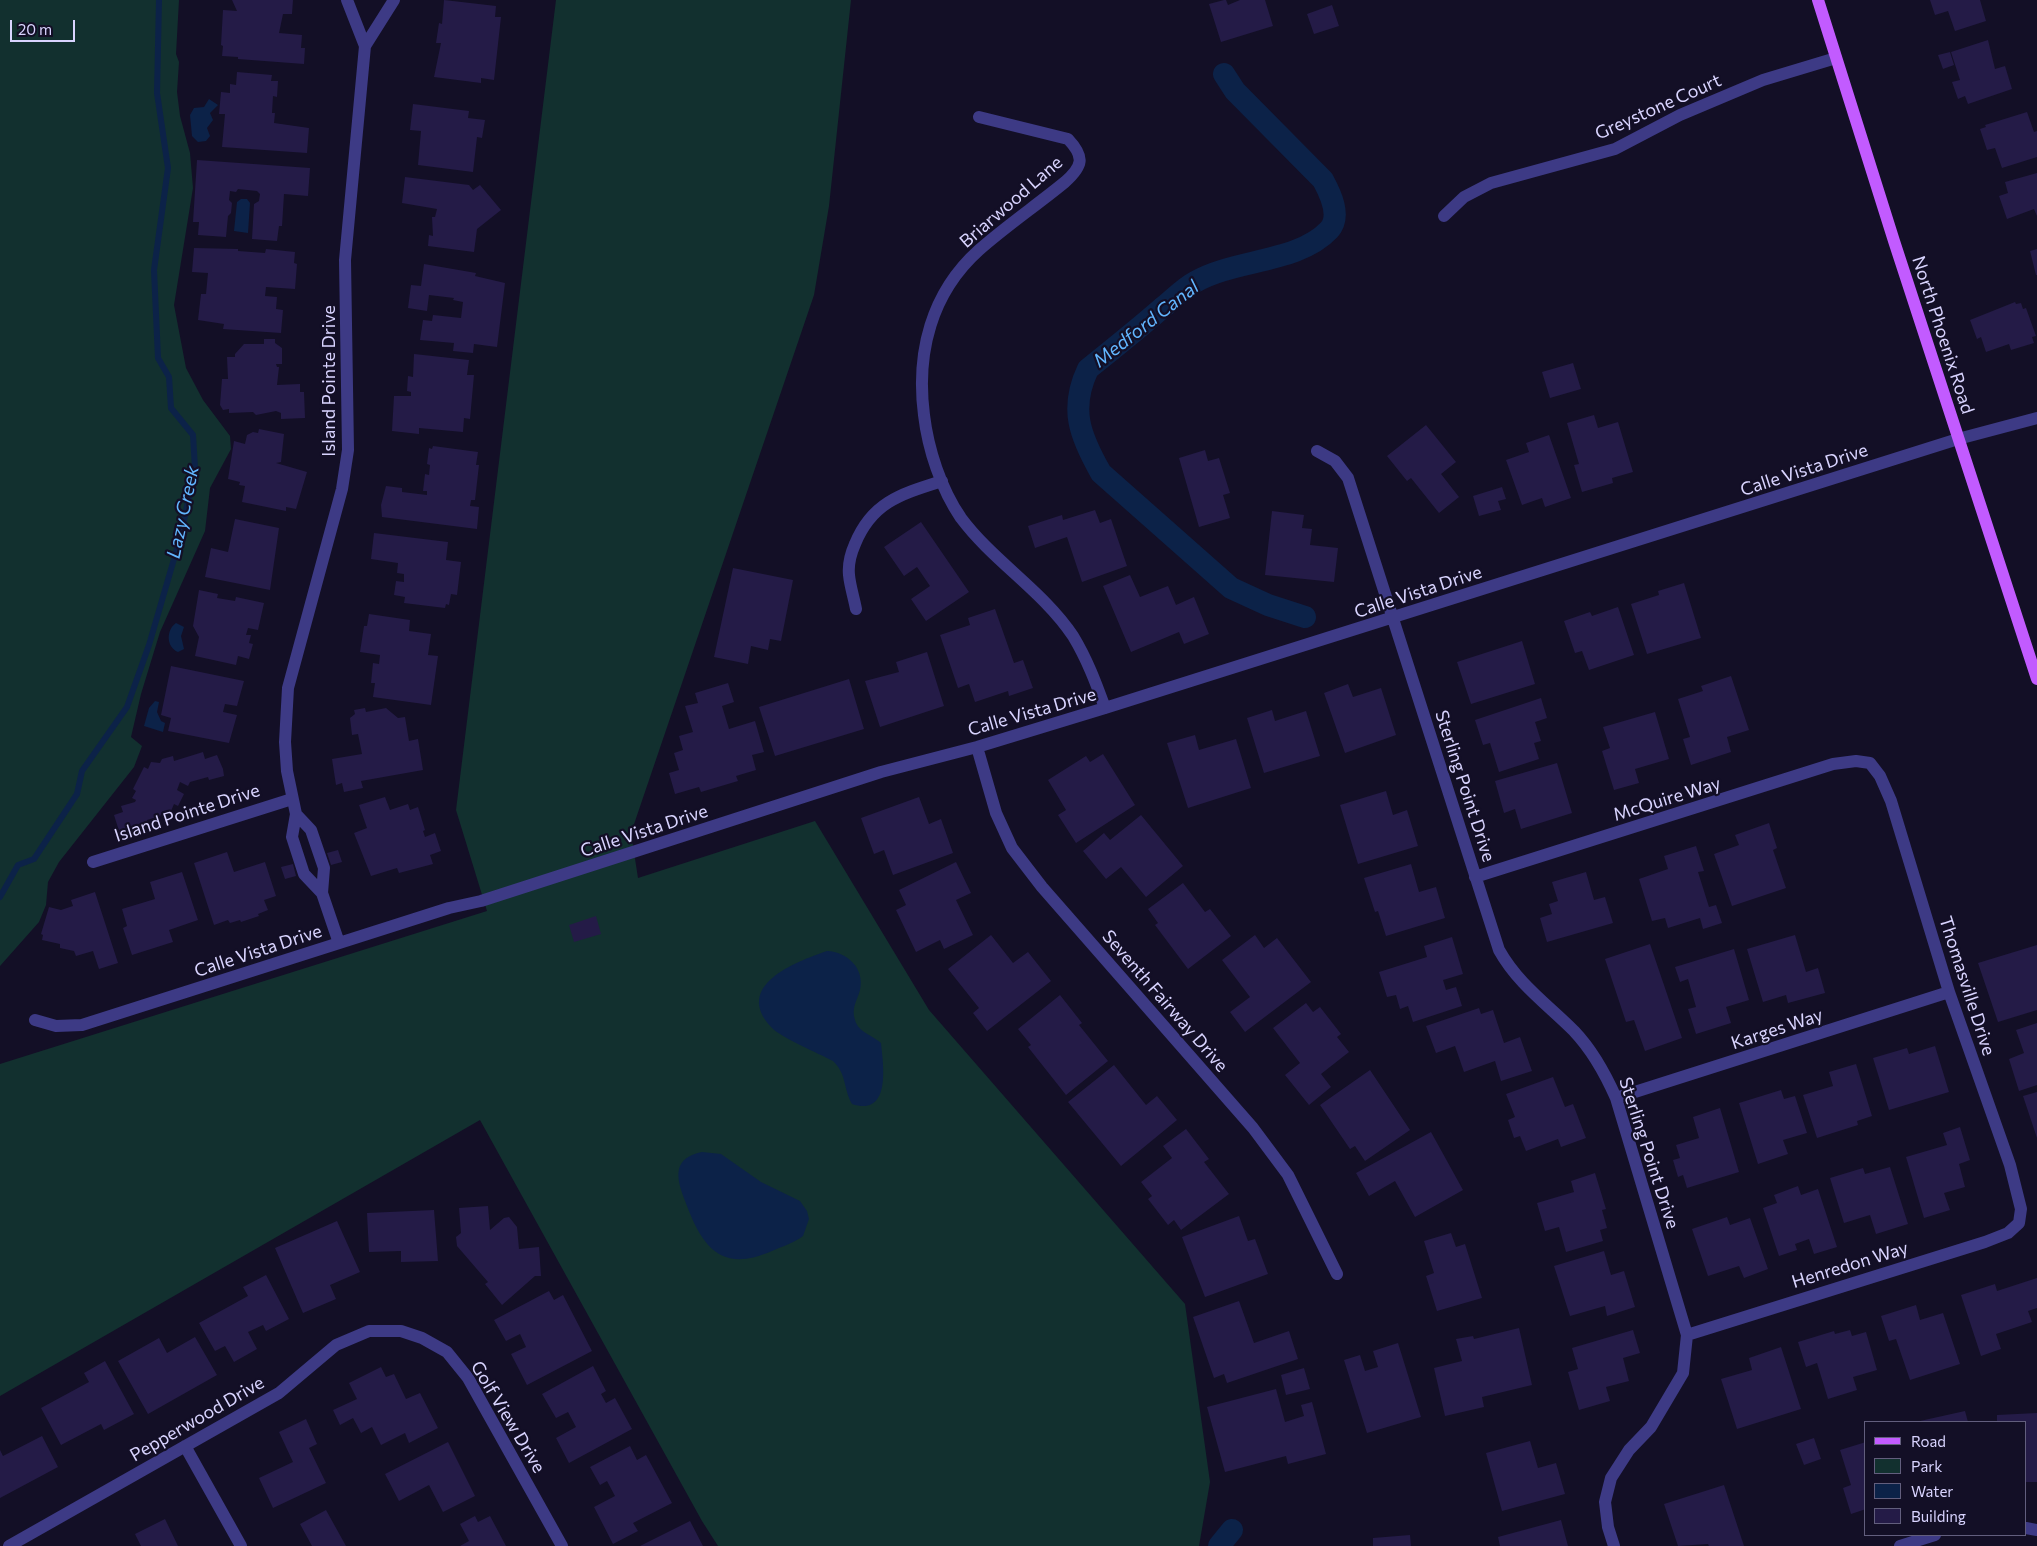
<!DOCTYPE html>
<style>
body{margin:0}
#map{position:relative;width:2037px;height:1546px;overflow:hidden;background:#130f26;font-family:Commissioner,sans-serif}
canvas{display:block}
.legend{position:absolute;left:1864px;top:1421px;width:162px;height:115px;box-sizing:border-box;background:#130f26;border:1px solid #625e7d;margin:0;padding:6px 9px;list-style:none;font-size:15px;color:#d9d4ff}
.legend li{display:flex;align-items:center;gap:10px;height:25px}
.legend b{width:25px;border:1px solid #625e7d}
.scale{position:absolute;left:10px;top:20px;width:65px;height:22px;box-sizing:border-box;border:2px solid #d9d4ff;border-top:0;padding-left:6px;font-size:15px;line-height:18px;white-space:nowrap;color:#d9d4ff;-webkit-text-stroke:4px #130f26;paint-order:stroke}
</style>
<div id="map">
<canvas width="2037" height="1546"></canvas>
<ul class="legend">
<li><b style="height:6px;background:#c25bff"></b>Road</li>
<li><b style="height:14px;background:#12302f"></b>Park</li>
<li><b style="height:14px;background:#0c2248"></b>Water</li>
<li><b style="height:14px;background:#241b47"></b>Building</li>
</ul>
<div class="scale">20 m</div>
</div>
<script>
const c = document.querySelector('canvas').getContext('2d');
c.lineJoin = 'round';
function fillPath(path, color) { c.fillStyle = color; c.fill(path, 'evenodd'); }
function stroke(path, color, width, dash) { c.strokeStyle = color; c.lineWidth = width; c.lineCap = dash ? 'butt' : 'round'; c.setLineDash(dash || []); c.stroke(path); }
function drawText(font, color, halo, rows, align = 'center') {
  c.font = font + ' Commissioner,sans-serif'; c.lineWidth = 4.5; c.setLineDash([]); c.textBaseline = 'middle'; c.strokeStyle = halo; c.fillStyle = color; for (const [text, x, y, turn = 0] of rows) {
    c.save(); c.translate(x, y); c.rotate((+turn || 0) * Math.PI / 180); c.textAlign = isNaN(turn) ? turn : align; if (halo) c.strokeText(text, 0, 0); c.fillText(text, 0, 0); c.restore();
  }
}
fillPath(new Path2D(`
 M0 0H179L176 54 179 62 177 92 180 116 190 153 193 188 174 305 186 368 203 400 230 436 231 449 210 488 205 531 160 632 141 694 131 737 142 746 134 767 59 862 48 882 46 905 39 922 0 966Z
 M556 0H851L829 206 814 295 631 833 638 878 815 821 929 1010 1185 1304 1210 1482 1199 1546H718L702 1521 480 1120 0 1396V1064L487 911 456 810Z`), '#12302f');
fillPath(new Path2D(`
 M209 99 218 105 210 113 213 120 207 128 210 136 206 141 198 142 192 136 190 115 194 108 204 107Z
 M241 199H247L250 203 248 233 234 231 237 202Z
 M176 623 184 627 181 636 184 649 178 652C166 647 166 630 176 623Z
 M155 701 159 702 157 712 161 721 165 723 163 732 144 726 149 708Z
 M827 951C847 952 865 968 860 990 857 1001 851 1008 855 1020 858 1032 872 1035 881 1043 883 1064 892 1117 852 1104 843 1088 847 1074 833 1061 818 1053 782 1038 772 1028 732 986 795 962 827 951Z
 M702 1152 721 1154 761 1182 800 1201 807 1211 809 1219 803 1236C794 1243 783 1246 772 1251 724 1272 704 1251 687 1206 683 1195 675 1178 680 1166 684 1157 693 1154 702 1152Z`), '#0c2248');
stroke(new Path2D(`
 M0 897 18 865 34 859 77 794 82 771 127 707 149 645 181 535 195 468 193 435 171 408 169 377 158 358 154 270 168 168 157 93 159 0`), '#0c2248', 6);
stroke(new Path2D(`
 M1224 74 1235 91 1323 180C1330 193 1342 216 1329 230 1298 263 1234 259 1195 282 1183 288 1173 300 1162 308 1138 329 1113 349 1088 369 1069 409 1080 436 1101 473L1231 588 1268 605 1305 617
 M1219 1546 1232 1530`), '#0c2248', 22);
fillPath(new Path2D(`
 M232 0H293L292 14H283L279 33 302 35 301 48H305L304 64 238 59V57L222 56 223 46 221 45 223 10 237 11Z
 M444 0 496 6 495 17H501L494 80 481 78V83L434 77 441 43H436L439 23 442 24Z
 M1224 0H1226L1228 5 1240 0H1265L1273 26 1221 42 1209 4Z
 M1930 0H1980L1986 21 1955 31 1948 11 1935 15Z
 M1332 5 1339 26 1314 34 1307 14Z
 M1988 40 1995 69 2005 66 2012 89 1968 104 1965 96 1958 99 1952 82 1960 80 1951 52Z
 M1950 52 1954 65 1943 69 1938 55Z
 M237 72 272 75 271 81H278L277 97 273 96 272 113H275L274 123 309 128 307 153 222 147 225 114H219L221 92 230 93V84L236 85Z
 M413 104 469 111 468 118 485 120 482 138 477 137 473 172 418 165 421 131 410 130Z
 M2027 112 2034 132 2037 131V157L2002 168 1995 148 1987 150 1980 129 1986 127 1985 125Z
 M197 160 310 168 308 196 284 194 282 226H279L277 241 252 239 254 204 259 201 260 194 257 191 238 189 236 192 230 191 229 200 232 203 231 213 228 216 226 237 198 235 199 222H193Z
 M2037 173V216L2034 209 2007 219 1999 196 2008 193 2005 182Z
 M405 177 469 185 473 190 480 185 501 210 477 229 474 252 428 246 429 235 433 236 432 217H435L437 209 402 203Z
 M194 248 238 249V251L265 253 266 249 295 252 294 263 297 264 295 289 266 287 265 296 277 297 276 309 283 310 281 333 223 329 224 324 198 320 201 294H206L208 273 192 272Z
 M2037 249V275H2036L2030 251Z
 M424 264 476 273 475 276 505 283 497 347 474 344 473 353 453 351 454 343 420 340 423 320 432 321 433 315 461 318 463 302 453 300 454 298 429 295 427 311 408 308 411 285 421 286Z
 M2015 302 2016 304 2021 303 2023 309 2026 308 2036 336 2032 337 2034 343 2011 350 2009 344 1986 352 1981 337 1977 339 1970 320Z
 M264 339H275V343L282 348V364H276L277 367H279L277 385 300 384V392H304L305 418 281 419V413L276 411 256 415 253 412 229 413V409L223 410 220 405 222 379H228L227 357H235V354L244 344H264Z
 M414 354 469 360 467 375H474L470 419 464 418 463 432 419 428V434L392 431 394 396H411V392L407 391 408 376 413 377Z
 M1573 363 1581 389 1550 398 1542 372Z
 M1594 415 1598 428 1618 422 1633 472 1612 478 1613 483 1582 492 1574 465 1579 464 1567 423Z
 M1426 425 1456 462 1441 474 1459 497 1439 513 1411 478 1407 481 1387 456Z
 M259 429 284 434 281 462 276 463 307 472 296 509 286 507V511L242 502 245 486 239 485 240 482 228 479 234 441 245 444 247 435 253 432 258 433Z
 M1549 435 1571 498 1545 507 1542 498 1522 505 1506 460 1529 452 1526 443Z
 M433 446 478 452 476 465H479L475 500H471L470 506 479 507 477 529 382 517 381 505 386 486 402 488V492L427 495V491H423L425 474 429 475 430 465 427 464 429 448 432 449Z
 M1205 450 1208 461 1219 458 1230 493 1223 495 1230 518 1199 527 1179 458Z
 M1502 487 1506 499 1498 501 1501 510 1479 516 1473 496Z
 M1095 510 1100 523 1111 519 1127 566 1082 582 1067 537 1035 548 1028 526 1062 515 1063 520Z
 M1272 511 1304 515 1302 528 1312 529 1310 545 1338 548 1334 582 1265 575Z
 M235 519 279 528 270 590 205 577 211 548 228 552Z
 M921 522 969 592 926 621 911 599 930 586 917 567 904 576 884 547Z
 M374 533 448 542 446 560 461 562 457 595 451 594 449 605 446 604 445 608 404 603 405 597 394 595 396 581 404 582V574L397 573 398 563 371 559Z
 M733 568 793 580 781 641 770 639 768 650 751 646 748 664 714 657Z
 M1130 575 1140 597 1168 586 1176 605 1194 597 1209 634 1184 644 1179 632 1131 652 1103 586Z
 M1684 583 1701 638 1647 654 1631 604 1659 595 1658 591Z
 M199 590 218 594 217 598 235 601 236 597 264 603 258 630 248 628 246 635H251L249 643 253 644 249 659 238 656 236 665 195 656 199 637 193 626Z
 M1618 607 1634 655 1589 670 1582 651 1575 653 1564 621 1590 612 1592 616Z
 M995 609 1014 663 1023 660 1033 688 1009 696 1008 691 975 702 969 684 958 688 940 635 970 625 968 618Z
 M369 614 410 620 409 631 431 634 428 655 438 656 431 705 373 697 375 683H371L373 663 379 664 380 655 360 652 364 626H367Z
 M1522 641 1535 684 1471 704 1457 662Z
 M927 652 944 706 880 727 865 681 899 672 896 662Z
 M171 666 244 681 237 706 225 704 223 712 237 715 229 743 168 731 171 718 161 715Z
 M1731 676 1749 730 1727 737 1731 752 1691 765 1683 739 1690 737 1678 699 1703 691 1701 686Z
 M849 679 864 729 775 756 759 707Z
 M728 683 734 702 722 706 729 729 755 721 764 752 752 755 756 770 736 776 738 781 701 792 699 787 675 794 669 773 679 770 674 753 683 750 679 736 693 732 685 706 698 703 695 693Z
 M1348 684 1353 697 1381 688 1396 735 1345 753 1324 693Z
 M1541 698 1547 718 1535 722 1541 741 1534 743 1539 759 1499 772 1490 743 1483 745 1475 720Z
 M365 708 366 712 386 708 398 718 405 717 409 741 418 739 423 770 361 781 363 788 344 792 342 783 336 785 332 759 362 754 358 734 352 735 350 718 355 714 354 710Z
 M1272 710 1275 721 1306 711 1320 756 1264 773 1247 718Z
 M1655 712 1669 759 1635 769 1639 783 1614 790 1602 751 1610 748 1603 727Z
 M1195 735 1199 750 1236 739 1251 788 1188 808 1167 743Z
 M203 752 205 759 217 755 223 769 224 776 209 780 208 777 190 782 188 786 180 782 177 790 184 794 178 806 174 804 171 811 166 813 163 811 160 816 147 820 149 826 120 834 114 815 123 812 121 806 135 802 136 800 132 798 136 791 133 789 144 767 148 769 151 762 160 763 162 759 173 756 174 761Z
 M1103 754 1135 805 1076 843 1058 815 1066 810 1048 780 1086 756 1090 762Z
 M1557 763 1572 813 1521 829 1515 809 1504 813 1495 781Z
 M1386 791 1393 815 1407 810 1418 846 1358 864 1340 805Z
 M385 797 390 810 408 804 410 810 418 807 425 830 423 831 425 837 435 833 441 851 430 855 433 864 399 873 397 868 371 876 354 833 367 828 359 805Z
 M919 797 929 824 941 819 953 853 893 875 884 850 874 854 861 818Z
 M1141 815 1183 866 1146 897 1121 867 1106 879 1083 851 1104 833 1110 840Z
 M1769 823 1777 848 1773 850 1786 888 1732 906 1714 854 1739 845 1735 835Z
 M1696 846 1704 871 1698 872 1709 907 1716 905 1722 923 1703 929 1700 918 1668 928 1665 918 1652 921 1639 879 1668 869 1664 856Z
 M338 850 342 862 331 865 327 853Z
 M227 852 234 872 265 862 276 896 264 900 268 910 258 914 259 916 241 922 240 920 230 923 228 920 214 925 194 863Z
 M956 862 971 893 956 900 973 935 944 949 940 940 916 952 896 910 906 905 899 890Z
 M293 864 296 876 285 879 281 867Z
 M1411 864 1419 892 1436 887 1445 918 1386 936 1378 911 1375 912 1364 878Z
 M182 872 198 920 169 930 173 942 132 955 123 928 127 926 122 909 155 899 150 882Z
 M1586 872 1594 900 1605 897 1613 923 1547 942 1540 918 1552 914 1549 904 1558 901 1552 882Z
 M1183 883 1205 912 1210 909 1231 936 1188 969 1155 925 1158 923 1148 909Z
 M95 892 118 963 99 969 93 951 76 956 74 951 60 948V944L42 940 43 935 41 934 49 907 61 910 73 906 71 900Z
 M596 916 601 934 574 942 569 925Z
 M991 935 1013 963 1028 952 1051 981 987 1031 973 1013 979 1008 948 969Z
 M1255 935 1264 948 1277 938 1311 982 1245 1032 1230 1012 1250 997 1222 960Z
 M1795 935 1806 972 1818 968 1825 993 1788 1003 1786 995 1763 1002 1747 949Z
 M1452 937 1463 974 1443 980 1446 990 1456 987 1462 1006 1413 1022 1408 1006 1400 1009 1396 995 1387 997 1379 972 1427 957 1424 946Z
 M1650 944 1682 1038 1645 1051 1634 1020 1626 1022 1605 959Z
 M2037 945V1010L1998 1022 1978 963Z
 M1734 949 1749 1000 1726 1007 1731 1023 1696 1034 1688 1009 1696 1007 1688 979 1680 982 1675 967Z
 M1060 995 1082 1023 1079 1025 1108 1061 1066 1095 1028 1047 1031 1045 1018 1029Z
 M1306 1003 1313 1012 1320 1007 1341 1034 1337 1037 1349 1052 1321 1074 1331 1087 1309 1105 1285 1075 1300 1063 1273 1028Z
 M1479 1008 1481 1014 1493 1010 1504 1043 1520 1037 1532 1071 1501 1081 1495 1061 1464 1072 1455 1046 1436 1053 1426 1026Z
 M2037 1023V1085L2019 1091 2009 1059 2024 1053 2016 1030Z
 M1935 1046 1949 1092 1889 1110 1873 1058 1907 1048 1909 1054Z
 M1856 1064 1872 1116 1857 1121 1858 1125 1817 1138 1803 1095 1833 1086 1829 1072Z
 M1114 1065 1146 1105 1157 1096 1177 1120 1121 1166 1068 1102Z
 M1370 1070 1410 1130 1365 1161 1355 1146 1350 1149 1320 1105Z
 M1553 1077 1565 1107 1573 1104 1586 1138 1561 1147 1558 1139 1526 1151 1520 1136 1514 1138 1508 1120 1515 1117 1506 1094Z
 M1781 1090 1784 1099 1795 1096 1807 1133 1783 1140 1788 1154 1758 1164 1739 1103Z
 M2037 1092V1138L2023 1096Z
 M1720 1108 1739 1172 1687 1188 1683 1175 1678 1177 1673 1160 1680 1158 1676 1145 1699 1138 1693 1117Z
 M1960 1127 1970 1160 1959 1164 1965 1187 1944 1193 1950 1210 1924 1218 1906 1157 1947 1145 1943 1133Z
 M1186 1129 1209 1159 1204 1162 1229 1194 1181 1230 1174 1220 1168 1225 1148 1199 1152 1196 1141 1182 1172 1158 1163 1146Z
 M1431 1132 1463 1190 1415 1217 1395 1181 1369 1196 1356 1173Z
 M1890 1167 1908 1224 1876 1234 1870 1215 1844 1223 1830 1178 1863 1168 1865 1174Z
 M1595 1173 1606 1209 1602 1210 1607 1228 1600 1230 1603 1241 1566 1252 1559 1227 1545 1231 1537 1203 1574 1192 1571 1181Z
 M1798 1186 1801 1195 1818 1189 1837 1247 1814 1254 1809 1239 1795 1244 1797 1250 1779 1256 1763 1208 1777 1203 1774 1195Z
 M488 1206 490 1230 504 1218 509 1217 517 1227 519 1249 539 1247 541 1276H535L502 1305 485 1284 488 1282 457 1246 456 1237 461 1233 459 1208Z
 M434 1210 438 1261 401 1262V1251L369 1252 367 1213Z
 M1239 1216 1248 1241 1255 1239 1268 1274 1205 1297 1182 1237Z
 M1727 1217 1730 1225 1750 1218 1768 1269 1744 1278 1739 1266 1708 1276 1692 1229Z
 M337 1221 360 1272 330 1285 336 1299 303 1313 275 1248Z
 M1451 1233 1456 1247 1465 1244 1482 1298 1437 1311 1426 1276 1434 1273 1424 1241Z
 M1604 1251 1611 1275 1624 1271 1635 1307 1607 1316 1605 1306 1570 1316 1554 1266Z
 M266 1275 289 1319 266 1331 263 1325 248 1332 257 1349 234 1362 225 1346 215 1351 199 1323 248 1296 243 1287Z
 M2037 1278V1308L2028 1311 2032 1322 1996 1334 2001 1349 1981 1356 1961 1295 1995 1284 1997 1291Z
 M549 1291 554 1300 563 1295 592 1351 527 1385 511 1354 526 1347 520 1334 506 1341 494 1320Z
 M1239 1301 1254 1343 1289 1331 1298 1359 1227 1383 1224 1374 1214 1378 1193 1317Z
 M1916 1305 1920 1320 1943 1313 1960 1364 1910 1380 1896 1339 1889 1341 1881 1316Z
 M1519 1328 1532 1385 1482 1397 1484 1407 1445 1416 1434 1368 1462 1361 1456 1339 1473 1336 1474 1339Z
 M1633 1330 1640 1353 1623 1358 1629 1381 1606 1387 1610 1401 1579 1410 1568 1372 1578 1369 1572 1348Z
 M1850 1330 1852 1336 1866 1332 1877 1370 1853 1377 1857 1390 1828 1399 1817 1363 1806 1367 1798 1342 1834 1331 1835 1334Z
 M195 1337 217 1375 148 1414 118 1361 159 1338 167 1353Z
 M1398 1343 1421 1417 1367 1433 1344 1360 1360 1355 1365 1371 1378 1367 1373 1351Z
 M1781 1347 1801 1409 1737 1429 1721 1379 1752 1370 1749 1358Z
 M105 1361 134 1414 104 1430 101 1424 61 1445 41 1408 89 1382 84 1373Z
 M593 1366 606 1391 601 1394 606 1403 615 1398 632 1429 569 1463 556 1438 576 1427 568 1412 556 1418 542 1394Z
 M381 1367 386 1377 394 1374 406 1399 420 1393 438 1428 409 1443 405 1433 381 1445 372 1427 361 1433 353 1418 340 1425 333 1410 357 1399 349 1383Z
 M1304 1368 1310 1389 1286 1395 1281 1375Z
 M1276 1389 1285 1422 1304 1416 1301 1405 1312 1402 1326 1454 1288 1464 1286 1456 1225 1472 1207 1407Z
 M1965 1411 1968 1422H1921L1920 1421Z
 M2037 1413V1482H2026V1422H1997V1415Z
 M306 1419 317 1444 309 1448 326 1483 273 1508 259 1478 293 1462 279 1432Z
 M42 1436 58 1467 0 1498V1450L3 1456Z
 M1814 1438 1821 1459 1804 1465 1796 1444Z
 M1530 1441 1538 1468 1556 1463 1565 1494 1502 1511 1486 1453Z
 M448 1442 475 1496 443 1512 429 1485 399 1501 385 1474Z
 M1866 1442V1509L1851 1514 1843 1488 1851 1485 1840 1450Z
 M630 1446 637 1460 646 1455 672 1503 633 1523 638 1531 613 1544 594 1507 615 1496 607 1481 600 1485 590 1467Z
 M1724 1485 1744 1546H1709L1708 1544 1678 1546 1664 1504Z
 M326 1510 346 1546H312L300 1524Z
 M475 1516 478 1522 490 1516 506 1546H460L469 1541 460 1524Z
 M165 1519 178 1546H141L135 1534Z
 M1561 1520 1568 1546H1500L1498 1537Z
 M690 1521 703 1546H640Z
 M1410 1535 1411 1546H1373V1538Z`), '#241b47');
stroke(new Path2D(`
 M347 0 365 46
 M979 117 1068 139C1085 157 1083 166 1065 182 1037 205 1006 226 979 250 931 293 916 353 924 415 928 449 941 489 961 518 993 561 1043 591 1073 636 1087 659 1096 683 1105 708
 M1444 216 1464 197 1491 183 1615 149 1680 115 1763 80 1836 58
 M1317 451 1335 461 1348 478 1499 950C1518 984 1547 1004 1574 1031 1593 1051 1605 1073 1616 1098L1687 1335 1683 1373 1651 1427 1629 1450 1611 1478 1605 1502 1608 1527 1614 1546
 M856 609C854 598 850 586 849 575 848 565 851 553 855 544 872 502 901 494 942 481
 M977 747 996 813 1012 848 1042 887 1253 1128 1288 1175 1337 1274
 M296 814 311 830 324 868 322 893 339 943
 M93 862 292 799
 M1475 877 1833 764 1856 761 1870 763 1880 776 1891 801 1949 992 2010 1165 2021 1209 2019 1223 2008 1233 1985 1242 1687 1335
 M322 893 304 874 292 837 296 814 287 771 285 742 288 688 342 489 348 450 345 260 365 46 394 0
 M35 1020 56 1026 82 1025 449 908 481 901 881 772 977 747 1105 708 1958 439 2037 418
 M1616 1098 1949 992
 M185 1446 241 1546
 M2026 1528 2037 1530
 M9 1546 279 1393 336 1345 369 1331H401L422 1338 447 1352 468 1378 562 1546
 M1900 1546 1935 1535`), '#3d3a85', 12);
stroke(new Path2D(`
 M1818 0 1894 241 2037 679`), '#c25bff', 12);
drawText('18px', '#d9d4ff', '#130f26', [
 ["Greystone Court",1658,107,-24],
 ["Briarwood Lane",1011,202,-41],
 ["North Phoenix Road",1943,335,72],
 ["Island Pointe Drive",329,381,-90],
 ["Calle Vista Drive",1804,470,-18],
 ["Calle Vista Drive",1418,592,-18],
 ["Calle Vista Drive",1032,712,-16],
 ["Sterling Point Drive",1465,786,72],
 ["McQuire Way",1667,799,-17],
 ["Island Pointe Drive",187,813,-18],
 ["Calle Vista Drive",644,831,-18],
 ["Calle Vista Drive",258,951,-18],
 ["Thomasville Drive",1967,986,72],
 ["Seventh Fairway Drive",1165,1001,49],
 ["Karges Way",1777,1029,-18],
 ["Sterling Point Drive",1649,1153,72],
 ["Henredon Way",1850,1265,-17],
 ["Golf View Drive",508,1417,59],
 ["Pepperwood Drive",197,1419,-30]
]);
drawText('italic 19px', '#62b6ff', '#130f26', [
 ["Medford Canal",1146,324,-38],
 ["Lazy Creek",183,512,-78]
]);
</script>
